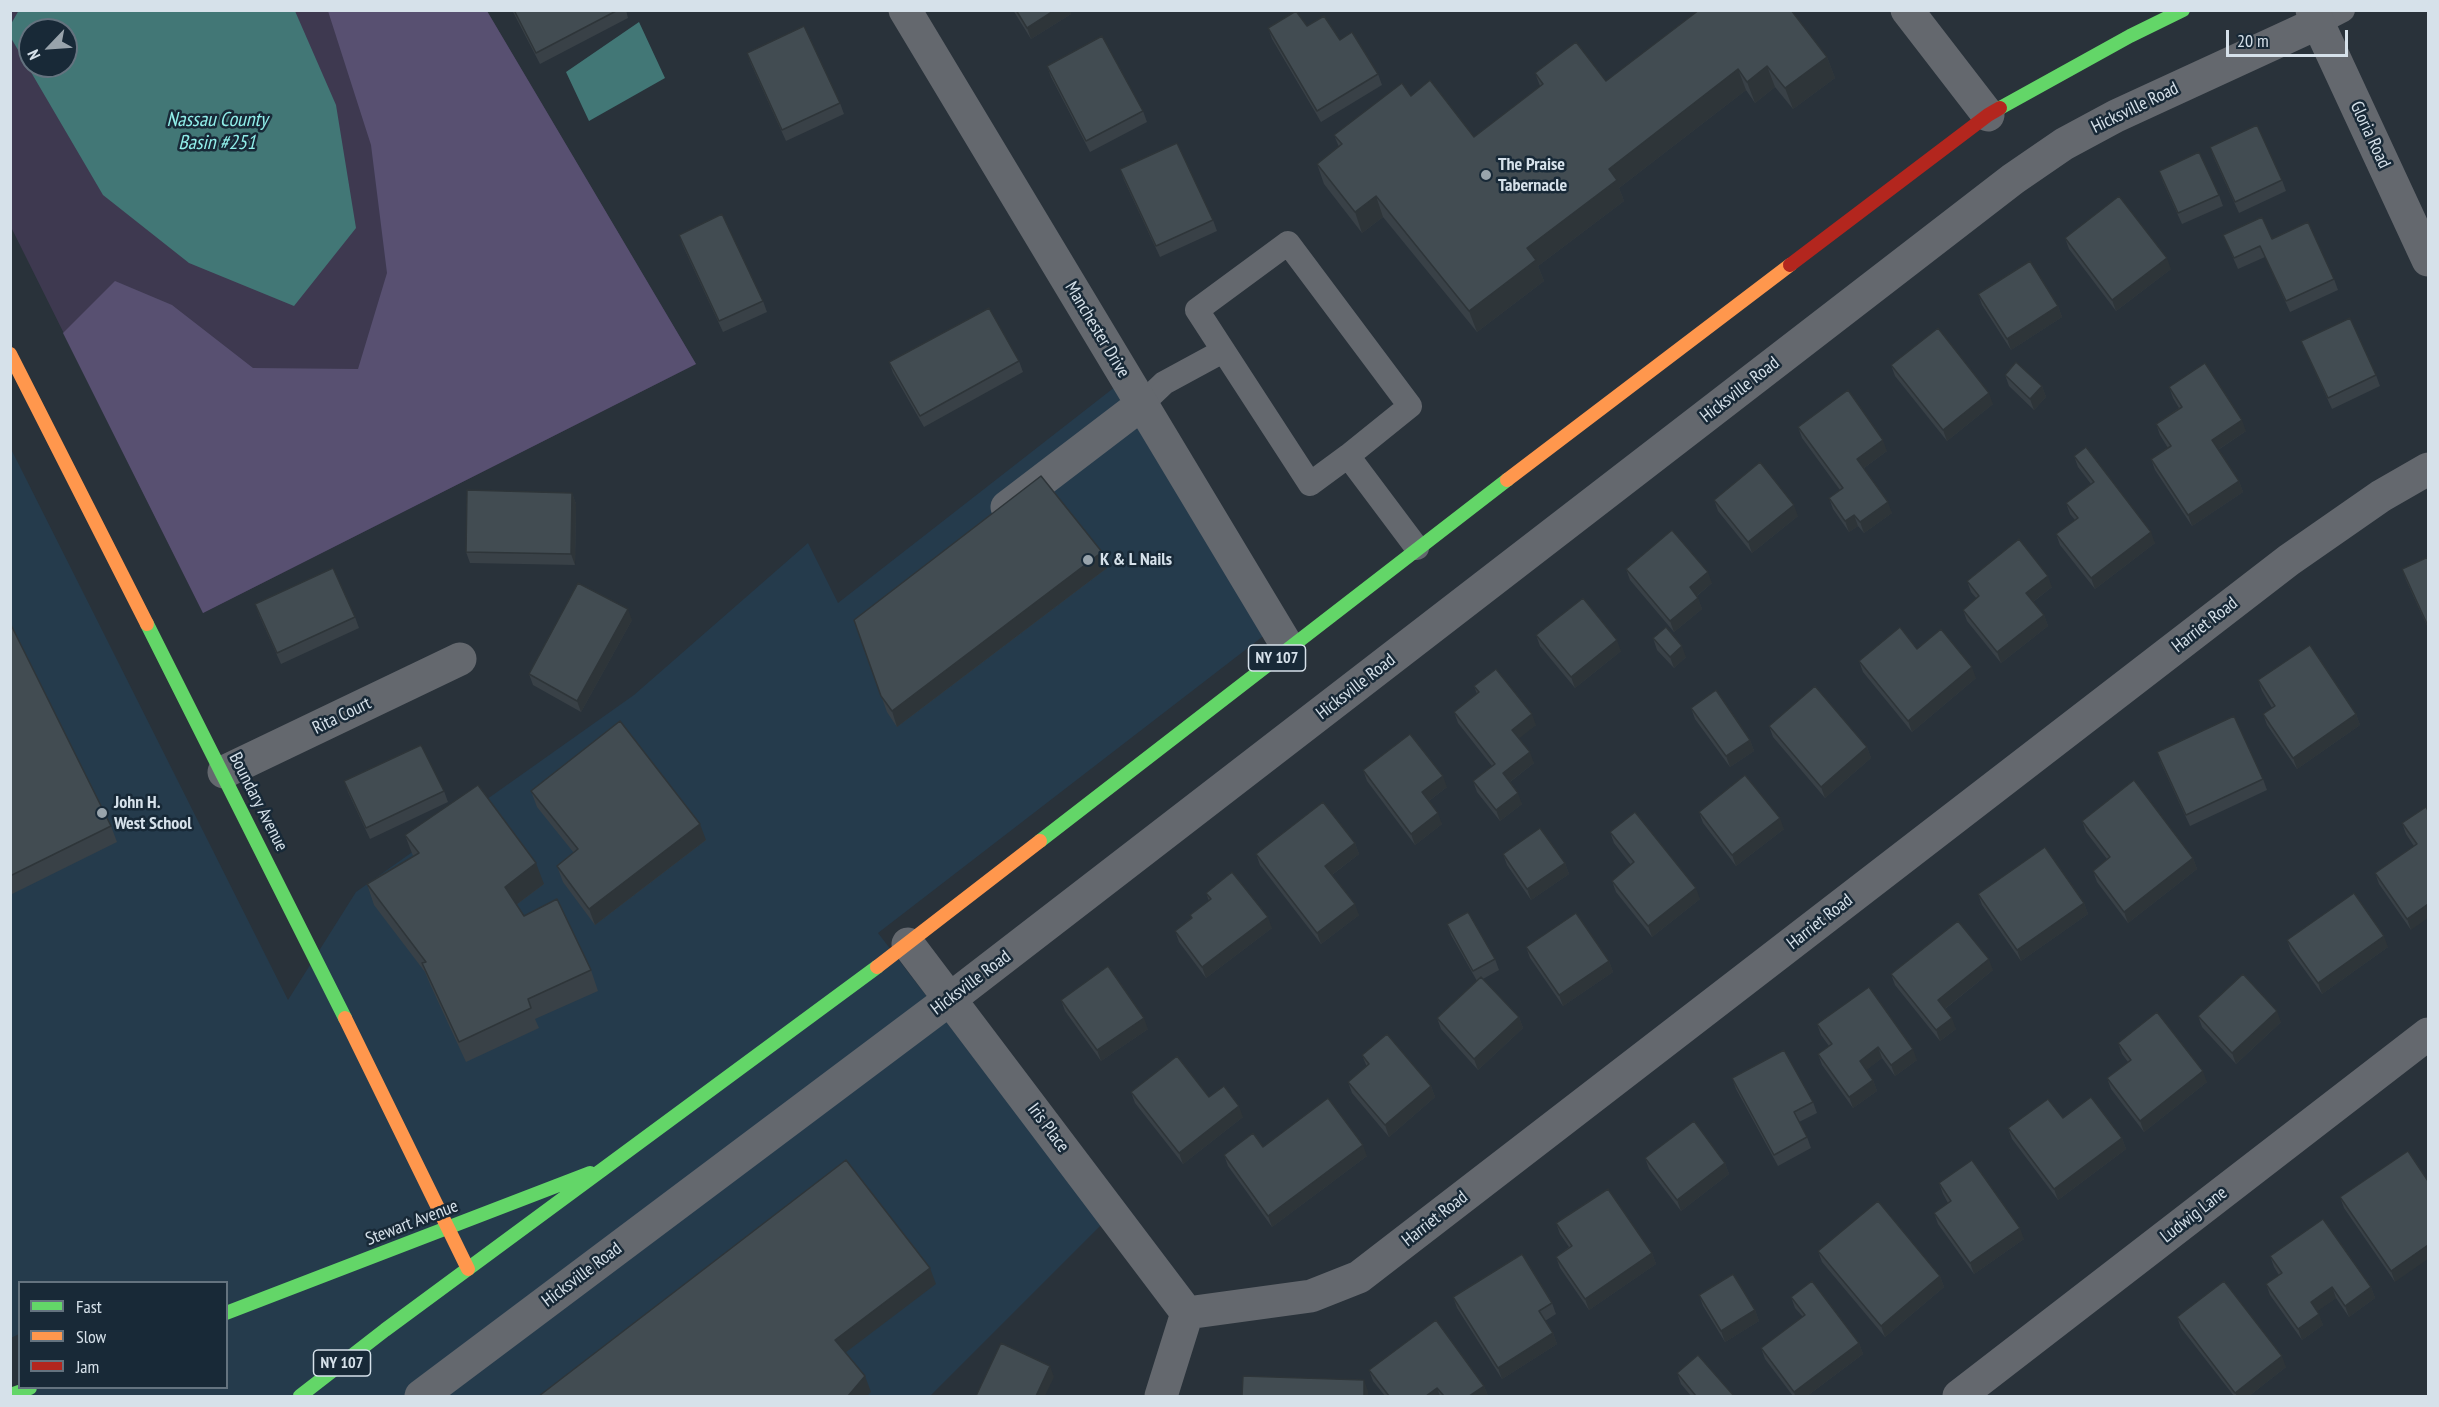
<!DOCTYPE html>
<style>
body{margin:0}
#map{position:relative;width:2439px;height:1407px;overflow:hidden;background:#29323a;font-family:"PT Sans Narrow",sans-serif}
canvas{display:block}
.frame{position:absolute;inset:0;border:12px solid #d6e1ea;pointer-events:none}
.legend{position:absolute;left:18px;top:1281px;width:210px;height:108px;box-sizing:border-box;background:#182937;border:2px solid #64737f;margin:0;padding:8px 10px;list-style:none;font-size:18px;color:#d6e1ea}
.legend li{display:flex;align-items:center;gap:12px;height:30px}
.legend b{width:30px;border:2px solid #64737f}
.north{position:absolute;left:18px;top:18px;width:60px;height:60px;box-sizing:border-box;background:#182937;border:2px solid #64737f;border-radius:50%;rotate:245deg;font-size:16px;font-weight:700;line-height:24px;text-align:center;color:#d6e1ea}
.north::after{content:'';display:block;margin:auto;width:21px;height:27px;background:#99a4ac;clip-path:polygon(50% 0,100% 100%,50% 72%,0 100%)}
.scale{position:absolute;left:2226px;top:30px;width:122px;height:27px;box-sizing:border-box;border:3px solid #d6e1ea;border-top:0;padding-left:8px;font-size:18px;line-height:21px;white-space:nowrap;color:#d6e1ea;-webkit-text-stroke:4px #182937;paint-order:stroke}
</style>
<div id="map">
<canvas width="2439" height="1407"></canvas>
<div class="frame"></div>
<ul class="legend">
<li><b style="height:8px;background:#63d668"></b>Fast</li>
<li><b style="height:8px;background:#ff974d"></b>Slow</li>
<li><b style="height:8px;background:#b3261e"></b>Jam</li>
</ul>
<div class="north">N</div>
<div class="scale">20 m</div>
</div>
<script>
const c = document.querySelector('canvas').getContext('2d');
c.lineJoin = 'round';
function fillPath(path, color) { c.fillStyle = color; c.fill(path, 'evenodd'); }
function stroke(path, color, width, dash) { c.strokeStyle = color; c.lineWidth = width; c.lineCap = dash ? 'butt' : 'round'; c.setLineDash(dash || []); c.stroke(path); }
function drawText(font, color, halo, rows, align = 'center') {
  c.font = font + ' "PT Sans Narrow",sans-serif'; c.lineWidth = 5; c.setLineDash([]); c.textBaseline = 'middle'; c.strokeStyle = halo; c.fillStyle = color; for (const [text, x, y, turn = 0] of rows) {
    c.save(); c.translate(x, y); c.rotate((+turn || 0) * Math.PI / 180); c.textAlign = isNaN(turn) ? turn : align; if (halo) c.strokeText(text, 0, 0); c.fillText(text, 0, 0); c.restore();
  }
}
fillPath(new Path2D(`
 M1120 383 1266 634 878 933 1102 1224 930 1396H29L35 1388H226V1282H20L19 1334 11 1338 10 447 288 1000 356 892 634 695 808 543 838 603Z`), '#253b4c');
fillPath(new Path2D(`
 M11 11H487L696 364 203 613 11 227ZM30 30H66V66H30Z`), '#3e3950');
fillPath(new Path2D(`
 M328 11H487L696 364 203 613 63 333 115 281 172 305 253 368 358 369 387 273 371 145Z`), '#585071');
fillPath(new Path2D(`
 M19 10 295 11 336 105 356 228 294 306 189 263 103 195 11 38V24ZM30 30H66V66H30Z
 M639 22 665 78 589 121 566 72Z`), '#427776');
stroke(new Path2D(`
 M2318 23 2343 10
 M1142 404 1164 383 1223 351
 M1348 456 1410 406 1288 243 1197 310 1310 484 1348 456 1417 548`), '#64686e', 24);
stroke(new Path2D(`
 M905 10 1289 649
 M1907 10 1988 115
 M2312 10 2428 260
 M1007 507 1142 404
 M224 772 460 659
 M908 944 1187 1313
 M1187 1313 1311 1296 1359 1277 2289 560 2381 496 2428 469
 M421 1396 950 999 2013 179 2064 144 2116 116 2318 23
 M1161 1396 1187 1313
 M1959 1396 2428 1034`), '#64686e', 33);
stroke(new Path2D(`
 M2000 108 2130 36 2183 10
 M147 624 345 1018
 M1040 841 1507 480
 M226 1313 590 1173
 M10 1395 30 1388
 M300 1396 385 1330 877 967`), '#63d668', 14);
stroke(new Path2D(`
 M10 354 147 624
 M1507 480 1790 265
 M877 967 1040 841
 M345 1018 468 1269`), '#ff974d', 14);
stroke(new Path2D(`
 M1790 265 1988 115 2000 108`), '#b3261e', 14);
fillPath(new Path2D(`
 M512 10H626L628 18 540 64Z
 M1013 10H1069L1071 14 1031 39Z
 M1307 26 1340 40 1378 74 1382 85 1321 122 1272 39 1268 28Z
 M747 53 840 103 844 114 786 141 751 64Z
 M1827 57 1835 78 1793 109 1775 87 1755 103 1746 90 1619 188 1624 201 1538 266 1544 281 1477 332 1383 217 1362 233 1324 184 1317 164 1339 147 1334 135 1411 96 1474 137 1540 86 1535 73 1606 81Z
 M1047 66 1143 111 1147 122 1090 152 1051 77Z
 M2210 147 2282 180 2286 191 2239 213 2214 158Z
 M1120 169 1213 220 1217 231 1160 257 1124 180Z
 M2159 171 2219 195 2223 206 2182 224 2163 182Z
 M679 235 763 301 767 312 723 332 683 246Z
 M2223 235 2272 239 2334 279 2338 290 2290 312 2265 257 2238 269Z
 M2065 238 2171 269 2116 311 2069 249Z
 M1978 294 2058 306 2062 317 2011 350 1982 305Z
 M2301 341 2376 375 2380 386 2332 409 2306 352Z
 M1019 361 1023 372 924 427 893 373 889 362Z
 M1891 365 1993 404 1947 441 1895 376Z
 M2005 375 2042 386 2046 397 2034 410 2009 386Z
 M2169 387 2246 431 2218 450 2239 481 2243 492 2192 526 2155 470 2151 459 2168 448 2160 435 2156 424 2179 408 2173 398Z
 M1798 427 1887 451 1864 468 1892 513 1864 533 1858 526 1849 532 1833 509 1829 498 1840 490 1802 438Z
 M2074 456 2155 543 2095 589 2060 545 2056 534 2075 520 2070 514 2066 503 2091 484 2078 467Z
 M572 493 576 504 575 565 470 563 466 552Z
 M1714 500 1798 516 1752 553 1718 511Z
 M2428 557V628L2406 580 2402 569Z
 M1107 568 897 727 887 712 854 620Z
 M1626 569 1712 583 1697 596 1702 609 1674 632 1630 580Z
 M1967 581 2052 587 2033 602 2044 615 2048 626 2001 663 1967 621 1963 610 1977 599 1971 592Z
 M255 604 355 617 359 628 281 664 259 615Z
 M632 620 581 712 533 685 529 674Z
 M10 623 111 826 117 842 10 895Z
 M1536 635 1621 651 1575 688 1540 646Z
 M1653 638 1686 657 1674 668 1657 650Z
 M1917 649 1976 678 1912 732 1863 672 1859 661Z
 M2258 680 2356 714 2360 725 2297 769 2267 725 2263 714 2272 708 2262 691Z
 M1474 686 1536 725 1518 738 1534 763 1510 782 1522 804 1500 821 1477 792 1473 781 1492 766 1458 723 1454 712 1477 694Z
 M1691 708 1750 740 1754 751 1730 767 1695 719Z
 M1769 726 1867 747 1871 758 1825 798 1773 737Z
 M2157 752 2263 779 2267 790 2190 826 2161 763Z
 M1363 770 1447 787 1429 801 1442 824 1415 845 1367 781Z
 M344 781 444 791 448 802 370 839 348 792Z
 M531 791 706 840 595 925 563 882 557 866 574 853 537 807Z
 M2428 811 2411 930 2379 884 2375 873 2414 846 2406 834 2402 823Z
 M1699 812 1784 829 1736 866 1703 823Z
 M2082 821 2193 858 2197 869 2128 923 2097 882 2093 871 2107 859 2086 832Z
 M1610 832 1700 899 1652 937 1616 892 1612 881 1631 865 1614 843Z
 M405 835 544 884 516 905 524 916 591 970 598 991 535 1019 539 1028 466 1062 430 984 425 972 374 905 367 884 413 856Z
 M1355 843 1359 854 1332 875 1359 915 1321 944 1260 865 1256 854Z
 M1503 854 1565 863 1569 874 1531 900 1507 865Z
 M1206 893 1272 928 1206 978 1179 942 1175 931 1191 918 1190 915 1209 901Z
 M1978 894 2084 903 2088 914 2021 961 1982 905Z
 M1447 924 1495 959 1499 970 1483 979 1519 1017 1523 1028 1478 1070 1441 1029 1437 1018 1477 981 1451 935Z
 M2287 940 2388 947 2322 994 2291 951Z
 M1526 947 1609 961 1613 972 1563 1006 1530 958Z
 M1993 970 1945 1009 1956 1029 1940 1041 1895 985 1891 974Z
 M1061 1000 1148 1029 1101 1061 1065 1011Z
 M2198 1016 2281 1022 2236 1064 2202 1027Z
 M1817 1024 1917 1060 1895 1076 1882 1058 1866 1070 1873 1080 1877 1091 1853 1108 1822 1065 1818 1054 1829 1046 1821 1035Z
 M2118 1043 2207 1082 2144 1132 2111 1089 2107 1078 2128 1062 2122 1054Z
 M1362 1055 1431 1086 1435 1097 1389 1137 1352 1093 1348 1082 1367 1067Z
 M1732 1078 1813 1102 1817 1113 1799 1122 1807 1137 1811 1148 1778 1166 1736 1089Z
 M1131 1092 1243 1117 1183 1164 1135 1103Z
 M2063 1118 2122 1138 2126 1149 2058 1200 2012 1139 2008 1128Z
 M1263 1147 1367 1156 1272 1227 1228 1166 1224 1155Z
 M2408 1151 2395 1282 2344 1208 2340 1197Z
 M1645 1158 1725 1163 1729 1174 1681 1211 1649 1169Z
 M1939 1183 2024 1239 1974 1274 1938 1224 1934 1213 1948 1203 1943 1194Z
 M1556 1223 1652 1253 1656 1264 1589 1310 1560 1268 1556 1257 1569 1247 1560 1234Z
 M1818 1251 1940 1276 1944 1287 1885 1337 1822 1262Z
 M2270 1256 2371 1287 2375 1298 2349 1317 2336 1298 2317 1311 2323 1325 2302 1340 2270 1295 2266 1284 2279 1275 2274 1267Z
 M1699 1295 1755 1310 1759 1321 1725 1342 1703 1306Z
 M1453 1297 1552 1303 1556 1314 1545 1321 1553 1333 1557 1344 1502 1379 1457 1308Z
 M1791 1297 1859 1343 1863 1354 1807 1396H1793L1765 1359 1761 1348 1803 1317 1795 1308Z
 M2177 1317 2286 1367 2249 1396H2234L2181 1328Z
 M1369 1370 1484 1386 1488 1396H1385L1373 1381Z
 M1677 1373 1734 1396H1691L1681 1384Z`), '#394147');
fillPath(new Path2D(`
 M1055 10H1069L1071 14 1031 39 1027 28Z
 M1827 57 1835 78 1793 109 1785 88Z
 M1767 66 1775 87 1755 103 1747 82Z
 M1738 69 1746 90 1619 188 1624 201 1538 266 1544 281 1477 332 1469 311 1527 248 1609 169Z
 M1376 196 1383 217 1362 233 1355 212Z
 M2167 258 2171 269 2116 311 2112 300Z
 M2058 306 2062 317 2011 350 2007 339Z
 M2042 386 2046 397 2034 410 2030 399Z
 M1989 393 1993 404 1947 441 1943 430Z
 M2242 420 2246 431 2216 451 2212 440Z
 M1883 440 1887 451 1861 470 1857 459Z
 M2239 481 2243 492 2192 526 2188 515Z
 M572 493 576 504 575 565 571 554Z
 M1888 502 1892 513 1864 533 1860 522Z
 M1794 505 1798 516 1752 553 1748 542Z
 M1854 515 1858 526 1849 532 1845 521Z
 M2151 532 2155 543 2095 589 2091 578Z
 M1102 552 1107 568 897 727 892 711Z
 M1708 572 1712 583 1694 598 1690 587Z
 M2048 576 2052 587 2030 604 2026 593Z
 M1698 598 1702 609 1674 632 1670 621Z
 M628 609 632 620 581 712 577 701Z
 M2044 615 2048 626 2001 663 1997 652Z
 M1617 640 1621 651 1575 688 1571 677Z
 M1682 646 1686 657 1674 668 1670 657Z
 M1972 667 1976 678 1912 732 1908 721Z
 M1532 714 1536 725 1516 741 1512 730Z
 M2356 714 2360 725 2297 769 2293 758Z
 M1750 740 1754 751 1730 767 1726 756Z
 M1867 747 1871 758 1825 798 1821 787Z
 M1530 752 1534 763 1507 784 1503 773Z
 M1443 776 1447 787 1426 803 1422 792Z
 M1518 793 1522 804 1500 821 1496 810Z
 M1438 813 1442 824 1415 845 1411 834Z
 M1780 818 1784 829 1736 866 1732 855Z
 M700 824 706 840 595 925 589 909Z
 M1355 843 1359 854 1329 877 1325 866Z
 M2193 858 2197 869 2128 923 2124 912Z
 M536 863 544 884 512 908 505 887Z
 M1565 863 1569 874 1531 900 1527 889Z
 M1696 888 1700 899 1652 937 1648 926Z
 M2084 903 2088 914 2021 961 2017 950Z
 M1355 904 1359 915 1321 944 1317 933Z
 M2428 904V918L2411 930 2407 919Z
 M1268 917 1272 928 1206 978 1202 967Z
 M2384 936 2388 947 2322 994 2318 983Z
 M1989 959 1993 970 1942 1011 1938 1000Z
 M1609 961 1613 972 1563 1006 1559 995Z
 M2277 1011 2281 1022 2236 1064 2232 1053Z
 M1519 1017 1523 1028 1478 1070 1474 1059Z
 M1144 1018 1148 1029 1101 1061 1097 1050Z
 M1952 1018 1956 1029 1940 1041 1936 1030Z
 M1878 1047 1882 1058 1864 1072 1860 1061Z
 M1913 1049 1917 1060 1895 1076 1891 1065Z
 M2203 1071 2207 1082 2144 1132 2140 1121Z
 M1873 1080 1877 1091 1853 1108 1849 1097Z
 M1431 1086 1435 1097 1389 1137 1385 1125Z
 M1239 1106 1243 1117 1183 1164 1179 1153Z
 M2122 1138 2126 1149 2058 1200 2054 1189Z
 M1363 1145 1367 1156 1272 1227 1268 1216Z
 M1725 1163 1729 1174 1681 1211 1677 1200Z
 M2020 1228 2024 1239 1974 1274 1970 1263Z
 M2428 1245V1259L2395 1282 2391 1271Z
 M1652 1253 1656 1264 1589 1310 1585 1299Z
 M930 1268 936 1284 841 1356 835 1340Z
 M1940 1276 1944 1287 1885 1337 1881 1326Z
 M2332 1287 2336 1298 2315 1313 2311 1302Z
 M2371 1287 2375 1298 2349 1317 2345 1306Z
 M1755 1310 1759 1321 1725 1342 1721 1331Z
 M2319 1314 2323 1325 2302 1340 2298 1329Z
 M1553 1333 1557 1344 1502 1379 1498 1368Z
 M1859 1343 1863 1354 1807 1396H1795L1794 1392Z
 M2282 1356 2286 1367 2249 1396H2237L2235 1393Z
 M1050 1366 1054 1377 1045 1396H1036Z
 M865 1376 871 1392 867 1396H848Z
 M1364 1380 1368 1391V1396H1364Z
 M1484 1386 1488 1396H1469Z
 M1437 1388 1440 1396H1426Z`), '#2e3539');
const building = new Path2D(`
 M514 10H618L536 53Z
 M1016 10H1055L1027 28Z
 M1699 10H1791L1827 57 1785 88 1767 66 1747 82 1738 69 1609 169 1617 180 1527 248 1536 260 1469 311 1376 196 1355 212 1317 164 1342 144 1334 135 1402 83 1411 96 1430 80 1474 137 1543 84 1535 73 1576 42 1606 81Z
 M1296 11 1307 26 1324 16 1340 40 1352 32 1378 74 1317 111 1268 28Z
 M804 26 840 103 782 130 747 53Z
 M1102 36 1143 111 1086 141 1047 66Z
 M2257 125 2282 180 2235 202 2210 147Z
 M1177 143 1213 220 1156 246 1120 169Z
 M2199 152 2219 195 2178 213 2159 171Z
 M2119 196 2167 258 2112 300 2065 238Z
 M722 214 763 301 719 321 679 235Z
 M2262 217 2272 239 2308 222 2334 279 2286 301 2260 246 2234 258 2223 235Z
 M2030 261 2058 306 2007 339 1978 294Z
 M989 308 1019 361 920 416 889 362Z
 M2350 318 2376 375 2328 398 2301 341Z
 M1938 328 1989 393 1943 430 1891 365Z
 M2016 362 2042 386 2030 399 2005 375Z
 M2205 363 2242 420 2212 440 2239 481 2188 515 2151 459 2171 446 2156 424 2182 407 2169 387Z
 M1848 390 1883 440 1857 459 1888 502 1860 522 1854 515 1845 521 1829 498 1843 488 1798 427Z
 M2086 447 2151 532 2091 578 2056 534 2078 518 2066 503 2094 482 2074 456Z
 M1760 462 1794 505 1748 542 1714 500Z
 M1041 476 1102 552 892 711 881 696 854 620Z
 M467 490 572 493 571 554 466 552Z
 M1672 530 1708 572 1690 587 1698 598 1670 621 1626 569Z
 M2019 539 2048 576 2026 593 2044 615 1997 652 1963 610 1979 596 1967 581Z
 M2428 557V626L2402 569Z
 M333 568 355 617 277 653 255 604Z
 M578 583 628 609 577 701 529 674Z
 M1583 598 1617 640 1571 677 1536 635Z
 M10 623 111 826 10 876Z
 M1666 627 1682 646 1670 657 1653 638Z
 M1900 627 1917 649 1941 629 1972 667 1908 721 1859 661Z
 M2310 645 2356 714 2293 758 2263 714 2275 706 2258 680Z
 M1496 669 1532 714 1512 730 1530 752 1503 773 1518 793 1496 810 1473 781 1495 764 1454 712 1479 692 1474 686Z
 M1815 686 1867 747 1821 787 1769 726Z
 M1716 690 1750 740 1726 756 1691 708Z
 M2234 716 2263 779 2186 815 2157 752Z
 M620 721 700 824 589 909 557 866 578 849 531 791Z
 M1410 734 1443 776 1422 792 1438 813 1411 834 1363 770Z
 M421 745 444 791 366 828 344 781Z
 M1745 775 1780 818 1732 855 1699 812Z
 M2134 780 2193 858 2124 912 2093 871 2110 857 2082 821Z
 M478 785 536 863 505 887 524 916 557 899 591 970 528 999 531 1008 459 1042 422 963 426 962 367 884 419 853 405 835Z
 M1323 802 1355 843 1325 866 1355 904 1317 933 1256 854Z
 M2426 807 2428 811V904L2407 919 2375 873 2417 844 2402 823Z
 M1635 812 1696 888 1648 926 1612 881 1634 862 1610 832Z
 M1540 828 1565 863 1527 889 1503 854Z
 M2045 847 2084 903 2017 950 1978 894Z
 M1232 872 1268 917 1202 967 1175 931 1192 918 1190 915 1211 899 1206 893Z
 M2354 893 2384 936 2318 983 2287 940Z
 M1468 912 1495 959 1473 971 1447 924Z
 M1576 913 1609 961 1559 995 1526 947Z
 M1958 921 1989 959 1938 1000 1952 1018 1936 1030 1891 974Z
 M1108 966 1144 1018 1097 1050 1061 1000Z
 M2243 974 2277 1011 2232 1053 2198 1016Z
 M1481 977 1519 1017 1474 1059 1437 1018Z
 M1869 987 1913 1049 1891 1065 1878 1047 1860 1061 1873 1080 1849 1097 1818 1054 1832 1044 1817 1024Z
 M2157 1012 2203 1071 2140 1121 2107 1078 2131 1060 2118 1043Z
 M1387 1034 1431 1086 1385 1125 1348 1082 1369 1064 1362 1055Z
 M1784 1050 1813 1102 1794 1112 1807 1137 1774 1155 1732 1078Z
 M1177 1056 1209 1097 1224 1086 1239 1106 1179 1153 1131 1092Z
 M2091 1097 2122 1138 2054 1189 2008 1128 2048 1099 2063 1118Z
 M1328 1098 1363 1145 1268 1216 1224 1155 1253 1133 1263 1147Z
 M1694 1121 1725 1163 1677 1200 1645 1158Z
 M2408 1151 2428 1181V1245L2391 1271 2340 1197Z
 M846 1160 930 1268 835 1340 865 1376 848 1396H539Z
 M1972 1160 2020 1228 1970 1263 1934 1213 1951 1201 1939 1183Z
 M1608 1189 1652 1253 1585 1299 1556 1257 1572 1246 1556 1223Z
 M1878 1201 1940 1276 1881 1326 1818 1251Z
 M2323 1219 2371 1287 2345 1306 2332 1287 2311 1302 2319 1314 2298 1329 2266 1284 2282 1273 2270 1256Z
 M1522 1254 1552 1303 1539 1311 1553 1333 1498 1368 1453 1297Z
 M1733 1274 1755 1310 1721 1331 1699 1295Z
 M1812 1281 1859 1343 1794 1392 1761 1348 1805 1315 1791 1297Z
 M2224 1281 2282 1356 2235 1393 2177 1317Z
 M1436 1320 1484 1386 1469 1396H1444L1437 1388 1426 1396H1389L1369 1370Z
 M1001 1343 1050 1366 1036 1396H976Z
 M1698 1355 1734 1396H1695H1696L1677 1373Z
 M1243 1376 1364 1380V1396H1242Z`);
fillPath(building, '#424c52');
stroke(building, '#2e3539', 1.5);
for (const [x, y, r, color] of [
 [1486,175,6,"#99a4ac"],
 [1088,560,6,"#99a4ac"],
 [102,813,6,"#99a4ac"]
]) { const dot = new Path2D(); dot.arc(x, y, r, 0, 2 * Math.PI); c.fillStyle = color; c.fill(dot); stroke(dot, '#182937', 2); }
for (const [x, y, w] of [
 [1277,658,57],
 [342,1363,57]
]) { const box = new Path2D(); box.roundRect(x - w / 2, y - 13, w, 26, 4.5); c.fillStyle = '#182937'; c.fill(box); stroke(box, '#d6e1ea', 1.5); }
drawText('bold 16px', '#d6e1ea', null, [
 ["NY 107",1277,658],
 ["NY 107",342,1363]
]);
drawText('18px', '#d6e1ea', '#182937', [
 ["Hicksville Road",2135,108,-26],
 ["Gloria Road",2370,135,65],
 ["Manchester Drive",1097,330,59],
 ["Hicksville Road",1740,390,-38],
 ["Harriet Road",2205,625,-38],
 ["Hicksville Road",1356,687,-38],
 ["Rita Court",342,716,-26],
 ["Boundary Avenue",258,802,63],
 ["Harriet Road",1820,922,-38],
 ["Hicksville Road",971,983,-37],
 ["Iris Place",1048,1128,53],
 ["Ludwig Lane",2194,1215,-38],
 ["Harriet Road",1435,1219,-38],
 ["Stewart Avenue",412,1223,-21],
 ["Hicksville Road",582,1275,-37]
]);
drawText('bold 18px', '#d6e1ea', '#182937', [
 ["The Praise",1498,165],
 ["Tabernacle",1498,186],
 ["K & L Nails",1100,560],
 ["John H.",114,803],
 ["West School",114,824]
], 'left');
drawText('italic 20px', '#91efea', '#182937', [
 ["Nassau County",217,120],
 ["Basin #251",217,143]
]);
</script>
